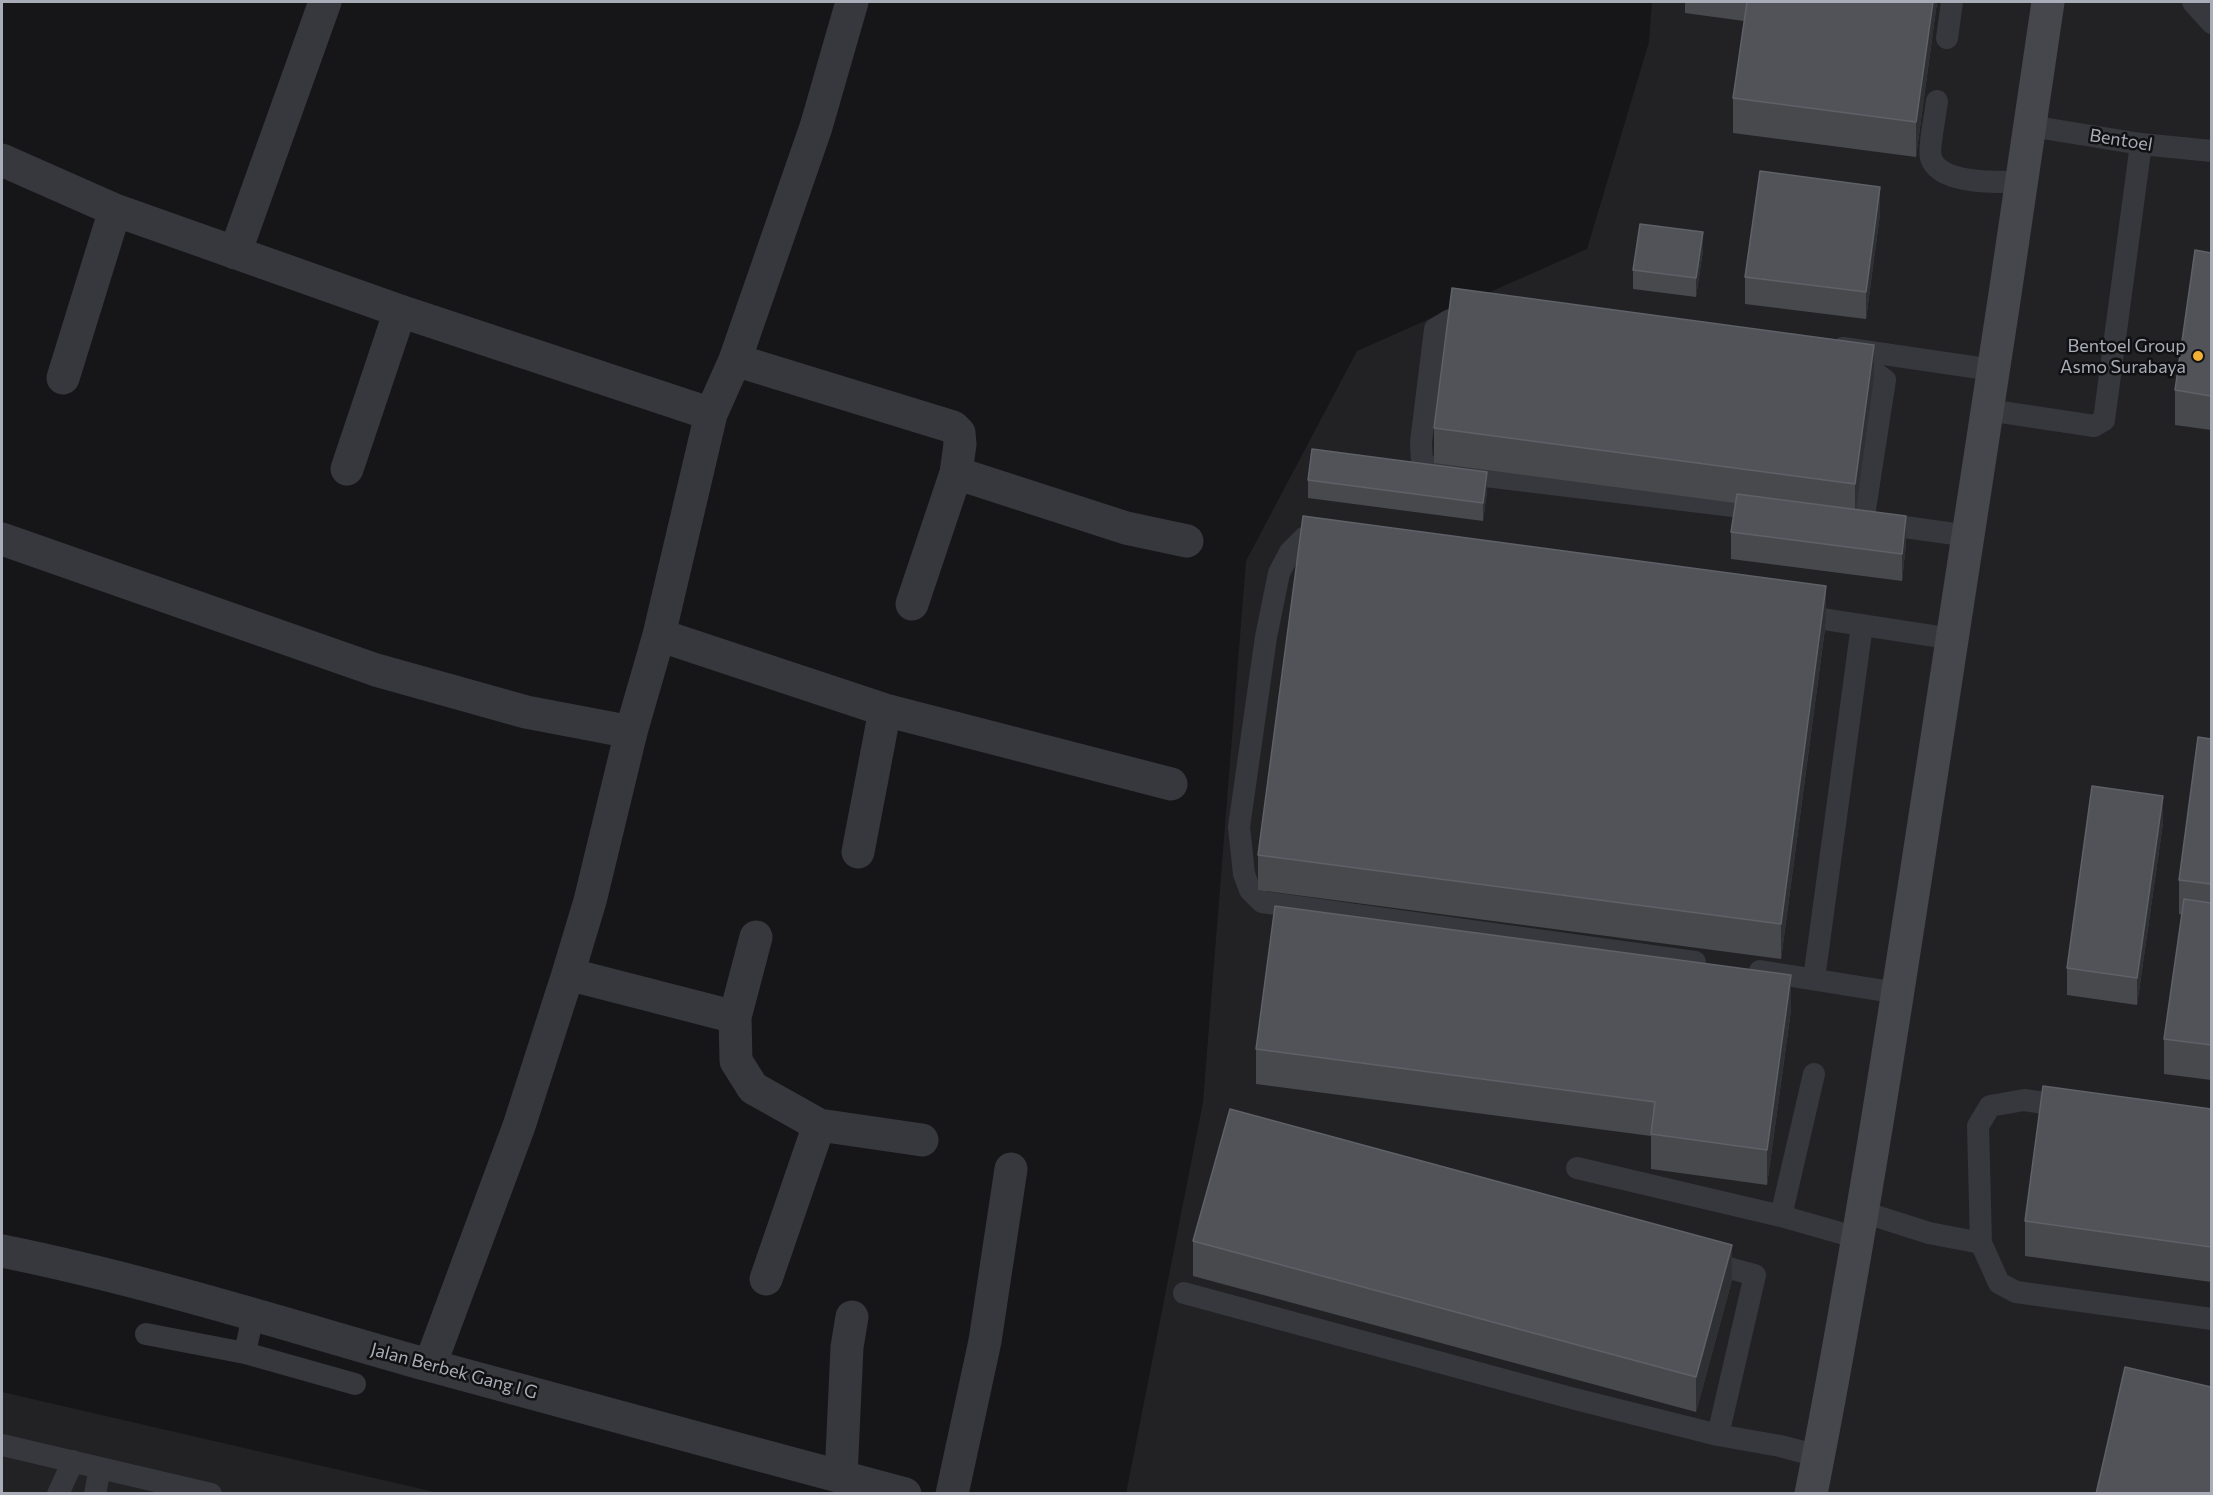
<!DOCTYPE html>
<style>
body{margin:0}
#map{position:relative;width:2213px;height:1495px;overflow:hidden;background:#161618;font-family:Commissioner,sans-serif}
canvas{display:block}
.frame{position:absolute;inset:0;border:3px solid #a8adb8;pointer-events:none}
</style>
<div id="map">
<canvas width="2213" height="1495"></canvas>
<div class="frame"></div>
</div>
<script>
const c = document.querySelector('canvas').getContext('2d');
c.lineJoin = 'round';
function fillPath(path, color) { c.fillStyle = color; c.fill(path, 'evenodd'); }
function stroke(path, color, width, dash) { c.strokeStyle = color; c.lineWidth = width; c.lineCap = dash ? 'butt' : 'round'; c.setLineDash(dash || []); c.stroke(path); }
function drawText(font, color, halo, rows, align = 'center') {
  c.font = font + ' Commissioner,sans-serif'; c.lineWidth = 5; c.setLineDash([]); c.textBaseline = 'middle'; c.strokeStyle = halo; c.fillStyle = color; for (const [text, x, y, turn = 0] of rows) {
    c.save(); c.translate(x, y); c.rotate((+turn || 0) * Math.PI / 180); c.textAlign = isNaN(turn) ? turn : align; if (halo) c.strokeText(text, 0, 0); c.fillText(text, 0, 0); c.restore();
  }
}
fillPath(new Path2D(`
 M1652 2H2211V1493L1126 1494 1203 1102 1246 561 1357 351 1587 249 1649 42Z
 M2 1392 439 1493H2Z`), '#222225');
stroke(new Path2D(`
 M2193 2 2212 23
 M1947 38 1952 2
 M1937 101C1936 112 1928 149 1931 158 1940 185 1998 182 2022 182
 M2030 126 2141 144 2212 151
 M1478 322 1450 320 1435 329 1421 442 1422 462 1436 470 1766 510
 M1843 348 1993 370
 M1844 367 1871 370 1885 380 1863 522
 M1988 410 2094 426 2104 420 2141 144
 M1876 523 1969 536
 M1329 542 1304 538 1290 552 1279 573 1266 637 1239 827 1244 874 1250 890 1262 902 1695 962
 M1797 615 1953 639
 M1760 971 1898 993
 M1814 979 1862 625
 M1814 1074 1781 1216 1858 1238
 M1577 1168 1781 1216
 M1863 1212 1929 1233 1981 1243 1978 1126 1990 1106 2024 1100 2071 1107
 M1981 1243 1999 1283 2016 1292 2212 1319
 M1184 1293 1571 1398 1718 1435 1755 1275 1703 1261
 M146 1334 245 1353 253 1315
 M245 1353 355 1384
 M1718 1435 1780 1446 1818 1456
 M2 1445 211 1494
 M58 1494 73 1461
 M95 1494 100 1468`), '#37383d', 22);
stroke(new Path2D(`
 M2 160 115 210 400 311 711 414
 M235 253 325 2
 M735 360 953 427 959 433 960 444 956 473 912 604
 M63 378 115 210
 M347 469 400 311
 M956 473 1126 528 1187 541
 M2 539 376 670 526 712 631 732 659 635 711 414 735 360 816 127 852 2
 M659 635 885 710 1171 784
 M858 852 885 710
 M568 974 735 1017 736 1061 753 1088 819 1125 922 1140
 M735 1017 756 937
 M2 1251C146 1280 287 1325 428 1365 587 1409 746 1451 905 1494
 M766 1279 819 1125
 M430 1365 519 1126 568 974 590 901 631 732
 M841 1477 847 1347 852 1317
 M952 1494 985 1341 1011 1169`), '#37383d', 33);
stroke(new Path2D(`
 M1811 1494C1857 1260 1893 1025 1929 790 1970 527 2010 265 2048 2`), '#45474d', 33);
fillPath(new Path2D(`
 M1685 2H1937L1916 157 1733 133V98L1744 21 1685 13Z
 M1880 214 1866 319 1745 304V277Z
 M1703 250 1696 297 1633 289V270Z
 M2211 253V430L2175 425V390Z
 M1874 379 1856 510 1906 543 1902 581 1731 559V532L1735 503 1434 463V428Z
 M1308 480 1487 491 1483 521 1308 498Z
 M1826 621 1781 959 1258 890V855Z
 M2211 739V1080L2164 1074V1039L2182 915 2179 914V880Z
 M2163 823 2137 1005 2067 995V968Z
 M1791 1010 1767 1185 1651 1169V1136L1256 1084V1049Z
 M2211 1109V1282L2025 1256V1221Z
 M1193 1241 1732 1280 1696 1412 1193 1276Z`), '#47494d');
fillPath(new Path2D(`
 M1933 2H1937L1916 157V122Z
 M1880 187V214L1866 319V292Z
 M1703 232V250L1696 297V278Z
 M1874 345V379L1855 519V484Z
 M1487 472V491L1483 521V503Z
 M1906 516V543L1902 581V554Z
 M1826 586V621L1781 959V924Z
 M2163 796V823L2137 1005V978Z
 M1791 975V1010L1767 1185V1150Z
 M1732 1245V1280L1696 1412V1377Z`), '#2f3033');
const building = new Path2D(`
 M1747 2H1933L1916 122 1733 98Z
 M1760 171 1880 187 1866 292 1745 277Z
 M1640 224 1703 232 1696 278 1633 270Z
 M2195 250 2211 253V396L2175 390Z
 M1452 288 1874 345 1855 484 1434 428Z
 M1312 449 1487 472 1483 503 1308 480Z
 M1737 494 1906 516 1902 554 1731 532Z
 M1303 516 1826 586 1781 924 1258 855Z
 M2198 737 2211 739V884L2179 880Z
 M2092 786 2163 796 2137 978 2067 968Z
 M2184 899 2211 903V1045L2164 1039Z
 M1275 906 1791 975 1767 1150 1651 1134 1655 1102 1256 1049Z
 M2043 1086 2211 1109V1247L2025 1221Z
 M1230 1109 1732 1245 1696 1377 1193 1241Z
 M2125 1367 2211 1387V1494H2096Z`);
fillPath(building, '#525359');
stroke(building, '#5f6168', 1.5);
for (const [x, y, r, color] of [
 [2198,356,6,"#f2b134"]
]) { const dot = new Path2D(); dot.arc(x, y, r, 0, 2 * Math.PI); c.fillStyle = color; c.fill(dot); stroke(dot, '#111113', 2); }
drawText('18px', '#a8adb8', '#111113', [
 ["Bentoel",2121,140,9],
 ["Jalan Berbek Gang I G",454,1371,15]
]);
drawText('18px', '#a8adb8', '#111113', [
 ["Bentoel Group",2186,346],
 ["Asmo Surabaya",2186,367]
], 'right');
</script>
